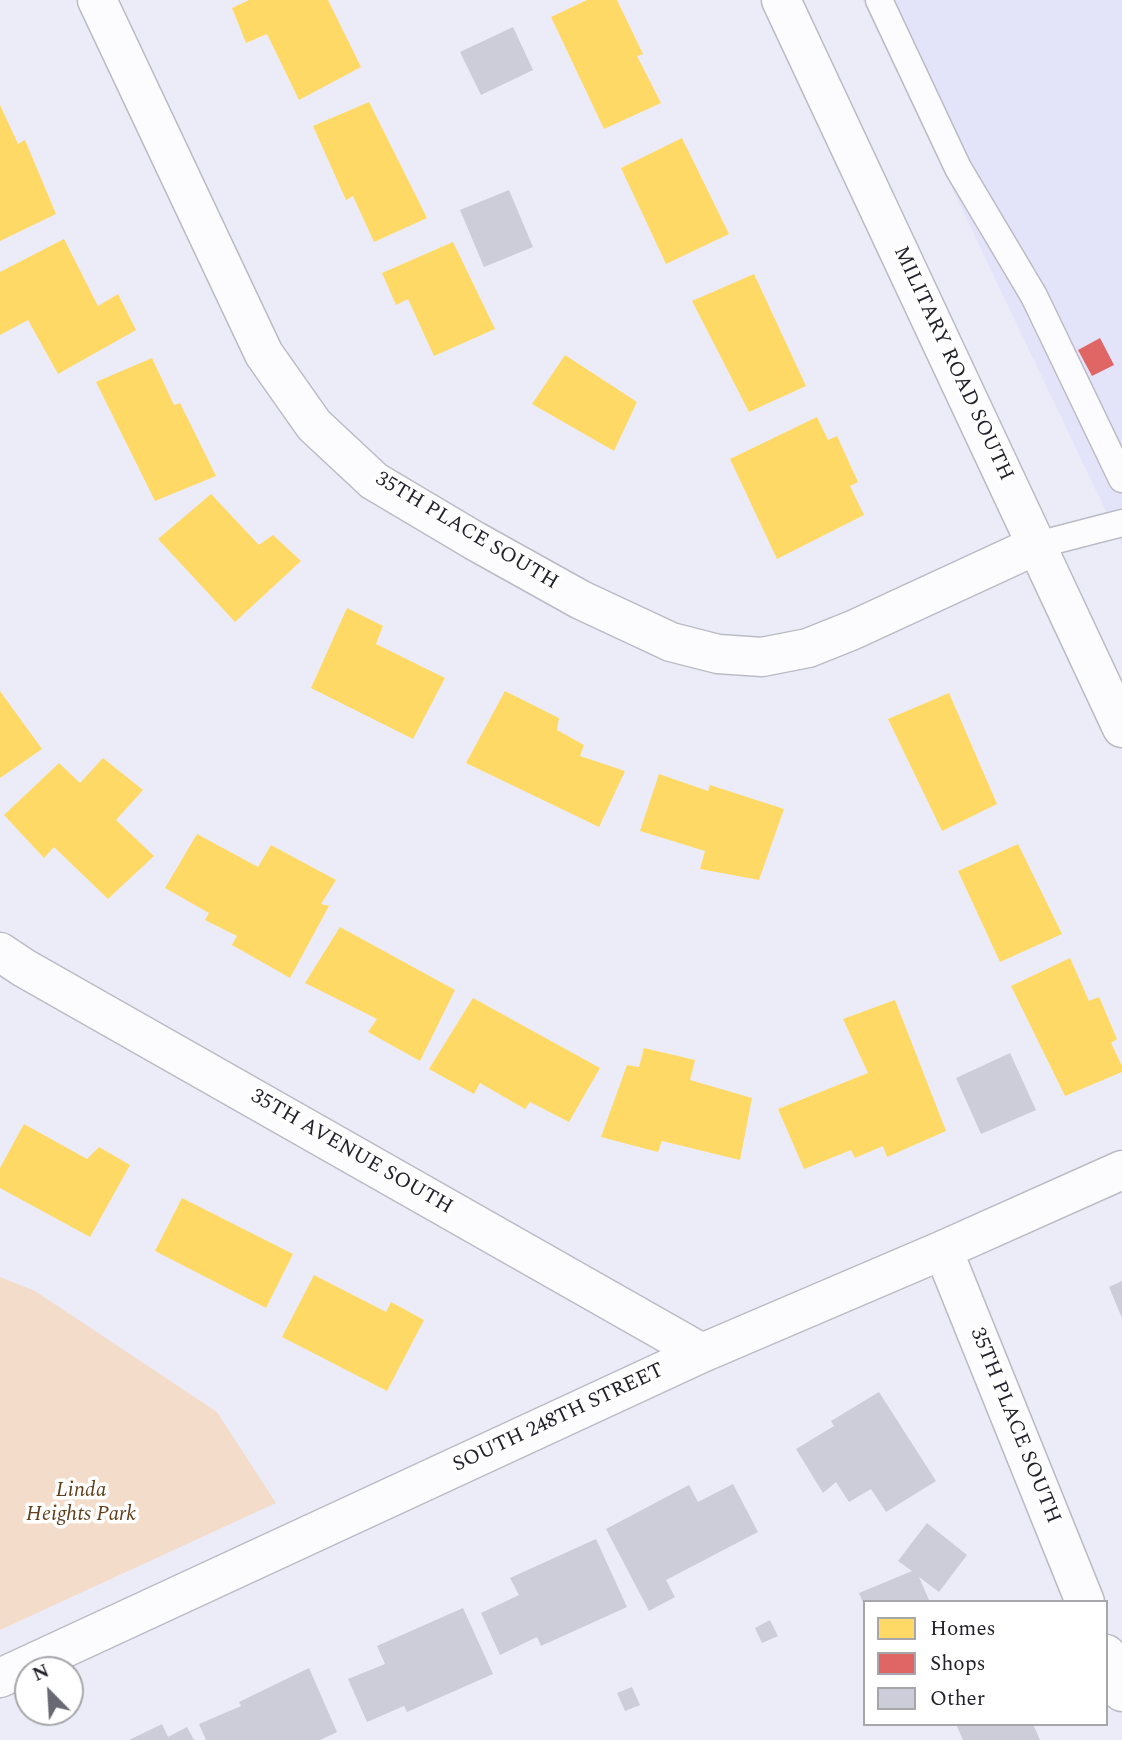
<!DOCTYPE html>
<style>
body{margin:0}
#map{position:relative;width:1122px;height:1740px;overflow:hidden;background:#ececf9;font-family:Spectral,serif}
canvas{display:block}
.legend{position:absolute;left:863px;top:1600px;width:245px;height:126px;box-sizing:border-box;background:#fff;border:2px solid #a7a7ab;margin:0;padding:9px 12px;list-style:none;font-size:21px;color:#22222d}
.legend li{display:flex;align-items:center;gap:14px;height:35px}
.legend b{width:35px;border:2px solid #a7a7ab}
.north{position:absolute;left:14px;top:1656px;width:70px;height:70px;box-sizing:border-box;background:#fff;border:2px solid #a7a7ab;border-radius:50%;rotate:336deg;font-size:19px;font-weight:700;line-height:28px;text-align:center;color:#22222d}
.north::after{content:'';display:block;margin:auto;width:24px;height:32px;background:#696974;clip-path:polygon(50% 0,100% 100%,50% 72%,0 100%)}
</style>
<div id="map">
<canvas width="1122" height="1740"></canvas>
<ul class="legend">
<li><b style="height:19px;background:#ffd966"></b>Homes</li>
<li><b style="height:19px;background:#e06666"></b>Shops</li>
<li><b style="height:19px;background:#cdcdd9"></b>Other</li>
</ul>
<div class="north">N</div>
</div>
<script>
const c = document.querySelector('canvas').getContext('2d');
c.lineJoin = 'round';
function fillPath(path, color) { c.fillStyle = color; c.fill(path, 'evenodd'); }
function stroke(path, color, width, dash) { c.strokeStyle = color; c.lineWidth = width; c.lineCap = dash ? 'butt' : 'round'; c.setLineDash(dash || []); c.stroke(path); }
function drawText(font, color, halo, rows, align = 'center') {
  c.font = font + ' Spectral,serif'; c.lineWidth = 7; c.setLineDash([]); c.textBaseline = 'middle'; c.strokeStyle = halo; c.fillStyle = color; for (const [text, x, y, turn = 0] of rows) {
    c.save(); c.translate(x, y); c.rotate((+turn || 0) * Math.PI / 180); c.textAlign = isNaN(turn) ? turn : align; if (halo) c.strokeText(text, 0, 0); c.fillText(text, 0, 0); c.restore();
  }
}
fillPath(new Path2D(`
 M862 0H1122V545Z`), '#e3e4fa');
fillPath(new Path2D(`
 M0 1277 35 1291 217 1412 276 1503 0 1630Z`), '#f4dcca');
fillPath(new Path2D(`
 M249 0H328L361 67 299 100 267 34 246 43 232 8Z
 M587 0H617L643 54 637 56 661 103 604 129 551 17Z
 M369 102 427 218 374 242 353 196 346 200 313 126Z
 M0 105 18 144 25 140 56 214 0 241Z
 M682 138 729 234 666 264 621 168Z
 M64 239 98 306 118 294 136 330 58 374 28 320 0 335V272Z
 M453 242 495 329 434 356 408 299 396 305 382 273Z
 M754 274 806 386 749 412 692 301Z
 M565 355 637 402 614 451 532 404Z
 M152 358 174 405 180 403 216 476 155 501 96 382Z
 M817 417 828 440 837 436 858 482 850 486 864 515 777 559 730 459Z
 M211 494 259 545 273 535 301 561 235 622 158 539Z
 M347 608 383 626 376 644 445 678 413 739 311 688Z
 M0 691 42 749 0 778Z
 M505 691 559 718 557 730 584 745 580 756 625 771 599 827 466 763Z
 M949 693 997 804 942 831 888 719Z
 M103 758 143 790 116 820 154 856 108 899 54 847 44 858 4 815 59 763 80 783Z
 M659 774 708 791 710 785 784 809 759 880 700 869 705 851 640 831Z
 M197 834 258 867 271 845 336 880 321 904 329 906 290 978 232 945 237 936 205 920 209 913 165 888Z
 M1018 844 1062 934 1000 962 958 871Z
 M340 927 455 990 420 1061 368 1032 377 1019 305 983Z
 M1070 958 1089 1001 1099 997 1117 1039 1111 1043 1122 1066V1072L1065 1096 1011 986Z
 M473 998 600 1068 569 1122 530 1102 525 1109 480 1083 474 1094 429 1069Z
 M895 1000 946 1131 887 1157 883 1146 855 1158 851 1150 804 1169 778 1109 868 1073 843 1019Z
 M644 1048 695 1060 690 1080 752 1098 740 1160 662 1141 658 1152 601 1137 627 1065 639 1067Z
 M24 1124 87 1159 99 1147 130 1165 90 1237 0 1188V1168Z
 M182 1198 293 1254 266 1308 155 1251Z
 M314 1275 386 1312 391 1302 424 1320 387 1391 282 1337Z`), '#ffd966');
fillPath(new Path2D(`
 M1100 338 1114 365 1092 376 1078 350Z`), '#e06666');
fillPath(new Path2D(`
 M513 27 533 70 481 95 460 52Z
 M509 190 533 247 484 267 460 210Z
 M1010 1053 1036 1110 981 1134 956 1078Z
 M1122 1281V1318L1109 1287Z
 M879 1392 936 1481 886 1512 871 1489 849 1502 836 1482 823 1493 796 1449 834 1426 831 1421Z
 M733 1484 758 1532 666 1580 675 1597 649 1611 606 1529 689 1485 698 1502Z
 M927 1523 967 1555 939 1592 919 1577 930 1602H865V1607L859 1593 912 1571 898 1561Z
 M596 1539 627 1607 541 1646 537 1637 500 1655 481 1613 519 1595 510 1578Z
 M463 1608 493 1674 407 1712 404 1706 367 1722 348 1679 385 1664 377 1646Z
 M770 1620 778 1636 762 1643 755 1628Z
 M309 1668 337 1732 320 1740H206L199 1724 241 1706 239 1702Z
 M632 1687 640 1705 625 1711 617 1693Z
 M162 1724 168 1737 187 1727 194 1740H129Z
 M956 1724H1033L1040 1740H963Z`), '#cdcdd9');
const lane = new Path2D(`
 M879 0 958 168 1034 296 1122 479
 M1037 545 1122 523`);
const street = new Path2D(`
 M97 0 264 354 314 425 374 481 475 541 581 600 671 642 718 654 762 657 808 648 853 630 1037 545
 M0 952 24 968 702 1353
 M943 1250 1085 1602
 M1106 1654 1122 1692
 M0 1678 702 1353 943 1250 1122 1170`);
const secondary = new Path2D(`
 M781 0 1122 728`);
stroke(lane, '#bbbbc6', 29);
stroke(street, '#bbbbc6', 41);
stroke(secondary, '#bbbbc6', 41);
stroke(lane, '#fcfcfe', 26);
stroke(street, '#fcfcfe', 38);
stroke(secondary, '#fcfcfe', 38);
drawText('21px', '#22222d', '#fff', [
 ["MILITARY ROAD SOUTH",952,364,65],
 ["35TH PLACE SOUTH",466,532,31],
 ["35TH AVENUE SOUTH",351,1153,30],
 ["SOUTH 248TH STREET",559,1419,-25],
 ["35TH PLACE SOUTH",1014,1426,68]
]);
drawText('italic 21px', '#623f1a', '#fff', [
 ["Linda",81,1492],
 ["Heights Park",81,1516]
]);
</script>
